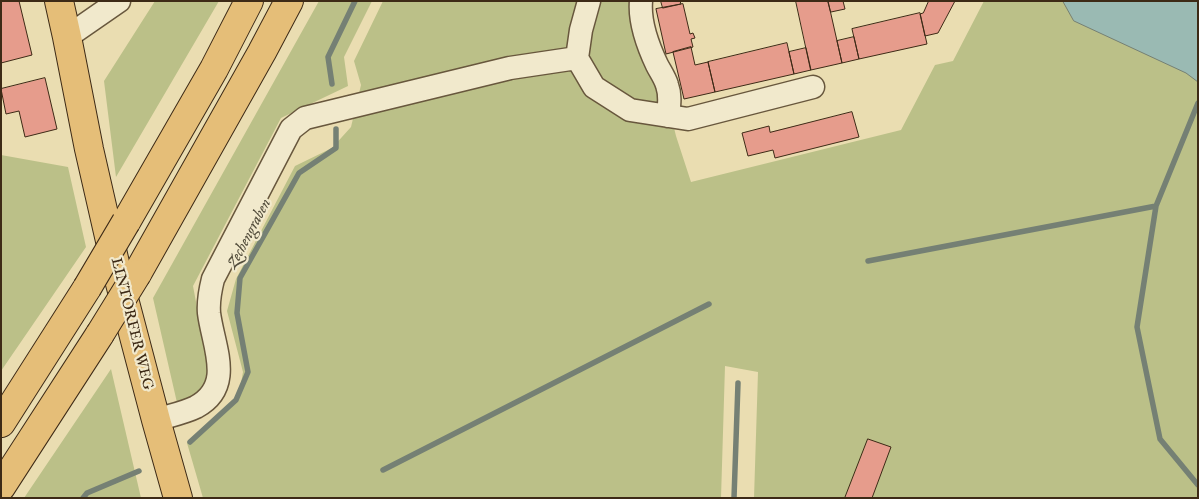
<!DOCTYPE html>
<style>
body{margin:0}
#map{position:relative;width:1199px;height:499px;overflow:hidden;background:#eaddb1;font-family:"IM FELL English",serif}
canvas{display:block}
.frame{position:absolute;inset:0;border:2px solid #3d2a16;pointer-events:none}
</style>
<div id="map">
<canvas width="1199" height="499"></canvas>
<div class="frame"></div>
</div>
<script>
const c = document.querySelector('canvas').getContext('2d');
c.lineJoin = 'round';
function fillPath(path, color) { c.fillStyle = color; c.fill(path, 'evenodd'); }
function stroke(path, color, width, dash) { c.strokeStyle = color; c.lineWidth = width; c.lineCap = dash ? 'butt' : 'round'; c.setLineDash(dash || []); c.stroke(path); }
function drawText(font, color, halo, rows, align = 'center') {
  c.font = font + ' "IM FELL English",serif'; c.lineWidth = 4.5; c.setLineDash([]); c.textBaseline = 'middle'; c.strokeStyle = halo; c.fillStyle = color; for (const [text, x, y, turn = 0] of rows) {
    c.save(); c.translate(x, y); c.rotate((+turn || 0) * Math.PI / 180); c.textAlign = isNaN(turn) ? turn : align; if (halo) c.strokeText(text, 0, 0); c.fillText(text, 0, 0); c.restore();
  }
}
fillPath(new Path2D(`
 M155 1H219L116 177 104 81Z
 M319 1H372L344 57 348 86 281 118 193 286 208 366 203 390 178 407 153 298Z
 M383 1H643L676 136 691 182 901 130 935 65 953 61 984 1H1198V498H754L758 372 725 366 721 498H203L187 443 238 400 243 372 227 311 236 279 295 166 332 148 351 127 361 85 354 61Z
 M1 155 68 167 86 247 1 371Z
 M111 369 141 498H24Z`), '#bbc088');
const water = new Path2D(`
 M1063 1H1198V82L1186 73 1074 21Z`);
fillPath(water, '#9abab3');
stroke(water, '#758074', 1);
stroke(new Path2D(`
 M332 84 328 57 355 1
 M1198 103 1156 206 1137 327 1160 439 1198 485
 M868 261 1156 206
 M190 442 236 400 248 372 237 313 240 278 299 173 336 148V129
 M383 470 709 304
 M83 498 87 493 139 471
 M734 498 738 383`), '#758074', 5.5);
const building = new Path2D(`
 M1 1H19L32 55 1 63Z
 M661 1H680L681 4 663 8Z
 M796 1H828L842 63 811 70Z
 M828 1H843L845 9 831 12Z
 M929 1H955L938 33 925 36 920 14 923 13Z
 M683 4 690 34 693 33 695 38 691 39 693 47 666 54 656 9Z
 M920 13 927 44 859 59 852 29Z
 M854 37 859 59 842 63 837 41Z
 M787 43 794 74 715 92 708 62Z
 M691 47 695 65 708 62 715 92 684 99 673 52Z
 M806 48 811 70 794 74 789 52Z
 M45 78 57 129 25 137 19 111 6 114 1 89Z
 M852 112 859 137 775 158 773 150 748 156 742 133 769 126 770 132Z
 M868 439 891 447 872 498H845Z`);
fillPath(building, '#e69c8c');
stroke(building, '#3d2a16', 1);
const minor = new Path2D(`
 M641 1C639 23 648 46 657 65 660 71 665 78 667 85 671 96 669 106 668 116
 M67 37 119 1
 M577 58 581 30 589 1
 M156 420C168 416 184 413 196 407 235 386 213 346 209 313 208 301 210 291 213 279L291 129 305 118 510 68 577 58 594 87 630 110 688 119 813 87`);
const major = new Path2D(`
 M59 1 67 37 89 149 118 276 156 420 178 498`);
const highway = new Path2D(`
 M126 222 214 69 249 1
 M137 274 262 52 289 1
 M1 423 87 288
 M1 487 100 334`);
stroke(minor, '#68573d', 25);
stroke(major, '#3d2a16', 30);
stroke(highway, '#3d2a16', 30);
stroke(minor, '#f1e9cc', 22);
stroke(major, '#e5be78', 28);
stroke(highway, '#e5be78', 28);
const highwayBridge = new Path2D(`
 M87 288 126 222
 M100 334 137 274`);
stroke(highwayBridge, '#3d2a16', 30, []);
stroke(highwayBridge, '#e5be78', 28);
drawText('15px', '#3d2a16', '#f1e9cc', [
 ["LINTORFER WEG",131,324,76]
]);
drawText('italic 16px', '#544e3d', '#f1e9cc', [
 ["Zechengraben",250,234,-62]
]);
</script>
